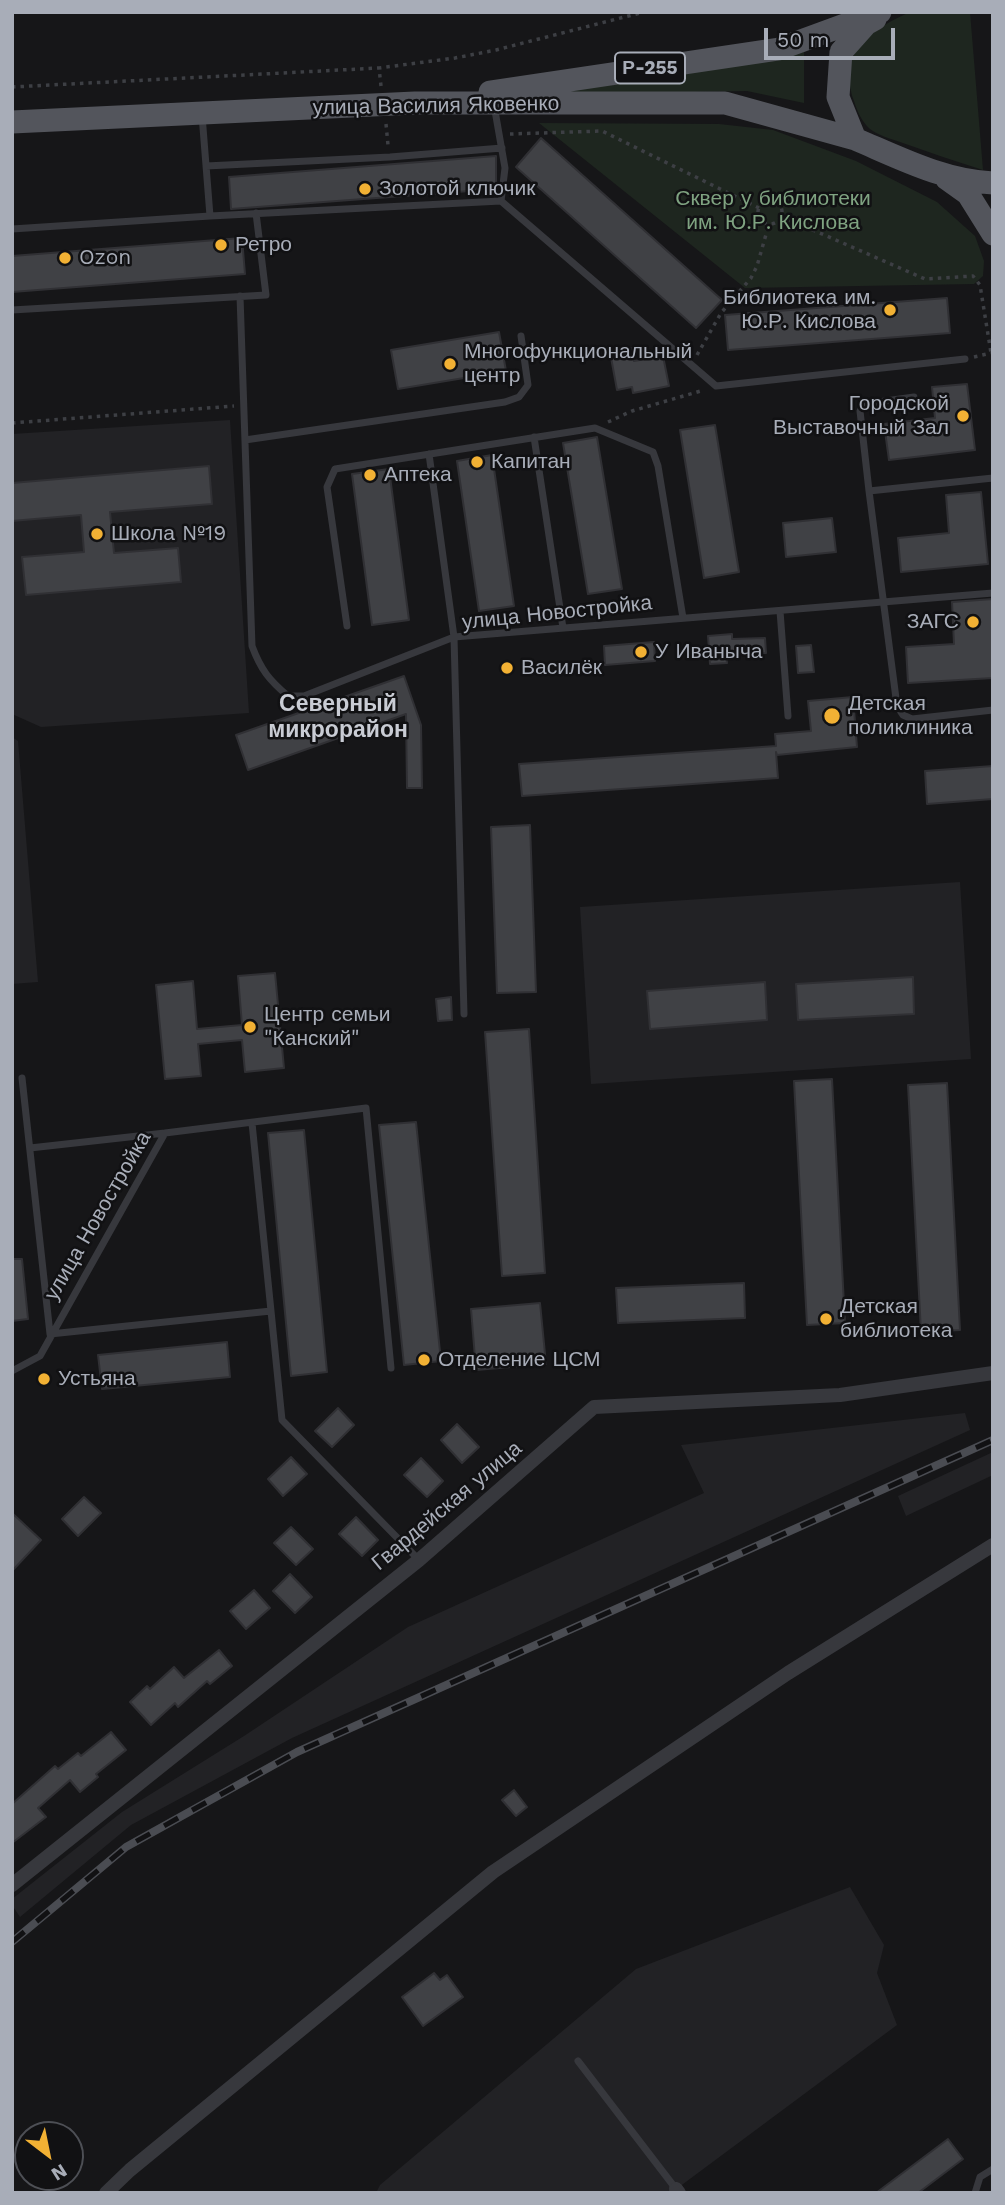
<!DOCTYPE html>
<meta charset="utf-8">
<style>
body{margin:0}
#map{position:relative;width:1005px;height:2205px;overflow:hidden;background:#161618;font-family:"Work Sans",sans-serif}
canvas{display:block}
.frame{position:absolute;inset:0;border:14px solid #a8adb8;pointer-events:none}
.north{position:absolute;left:14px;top:2121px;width:70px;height:70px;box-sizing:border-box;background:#111113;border:2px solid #4d4f55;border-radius:50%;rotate:148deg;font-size:19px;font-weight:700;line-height:28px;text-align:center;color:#a8adb8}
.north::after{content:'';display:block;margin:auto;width:24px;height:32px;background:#f2b134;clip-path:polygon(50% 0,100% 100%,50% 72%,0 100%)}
.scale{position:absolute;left:764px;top:28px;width:131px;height:32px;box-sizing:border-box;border:4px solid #a8adb8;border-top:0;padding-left:9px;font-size:21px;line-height:24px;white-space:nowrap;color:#a8adb8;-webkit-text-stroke:5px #111113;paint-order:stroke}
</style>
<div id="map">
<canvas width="1005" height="2205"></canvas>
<div class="frame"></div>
<div class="north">N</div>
<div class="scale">50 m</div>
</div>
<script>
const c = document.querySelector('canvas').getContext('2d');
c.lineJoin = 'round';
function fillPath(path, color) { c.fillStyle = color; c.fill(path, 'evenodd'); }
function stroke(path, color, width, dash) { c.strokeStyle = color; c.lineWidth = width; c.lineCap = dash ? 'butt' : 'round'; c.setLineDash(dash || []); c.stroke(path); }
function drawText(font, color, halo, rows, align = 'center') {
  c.font = font + ' "Work Sans",sans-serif'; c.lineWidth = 5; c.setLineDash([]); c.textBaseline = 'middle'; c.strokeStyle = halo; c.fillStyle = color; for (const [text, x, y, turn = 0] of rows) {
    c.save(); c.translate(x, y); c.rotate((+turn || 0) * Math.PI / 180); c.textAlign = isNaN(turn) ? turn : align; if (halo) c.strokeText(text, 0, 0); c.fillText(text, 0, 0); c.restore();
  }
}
fillPath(new Path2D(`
 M230 420 249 713 41 727 12 714V434Z
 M12 737 18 741 38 982 12 984Z
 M960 882 971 1059 591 1084 580 907Z
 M965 1413 970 1430 292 1738 131 1825 20 1917 12 1905V1899L122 1812 244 1736 408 1627 704 1493 681 1445Z
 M993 1452V1475L906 1516 898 1496Z
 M850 1887 884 1945 877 1973 897 2025 671 2193H376L380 2185 636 1969Z`), '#222225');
fillPath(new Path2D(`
 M910 12H970L983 170C955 161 928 152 900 142 891 139 878 135 870 129 862 122 857 111 854 101 837 52 870 30 910 12Z
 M804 52V103L747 91 490 96Z
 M539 123 719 124 773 130 856 161 937 202 975 236 984 261 983 276 974 284 745 288Z`), '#1e261f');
const building = new Path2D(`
 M541 138 722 300 696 328 516 167Z
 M496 156V189L231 209 229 177Z
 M242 238 245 274 12 292V256Z
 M947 298 950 333 728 350 725 315Z
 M499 332 506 371 398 389 391 350Z
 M632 348 634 361 663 356 669 386 633 393 632 387 617 390 610 352Z
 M967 384 975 450 889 460 884 424 935 418 932 387Z
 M715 425 739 572 704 578 680 430Z
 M597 437 622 589 588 594 563 443Z
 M492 455 514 606 479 611 457 461Z
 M209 466 212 504 110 512 114 553 178 548 181 582 26 595 22 557 84 552 81 515 12 521V483Z
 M389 469 409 620 372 625 352 474Z
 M981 492 988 564 901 572 898 538 949 533 946 495Z
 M832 518 836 552 786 557 783 523Z
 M993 599V678L908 683 906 647 954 644 952 602Z
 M732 634V639L765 638 766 653 726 654 727 663 710 664 708 636Z
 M654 642 655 661 605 665 604 646Z
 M811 645 814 672 798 673 796 646Z
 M404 676 421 725 422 788H407L406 714 248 770 236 735Z
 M853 697 857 747 777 755 776 752 778 778 522 796 519 764 776 746 775 734 811 731 808 701Z
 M993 766V799L927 804 925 771Z
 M530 825 536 992 497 993 491 827Z
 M275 973 284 1068 245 1072 242 1040 198 1044 201 1076 165 1079 156 985 193 981 197 1029 242 1025 238 976Z
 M913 977 914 1014 798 1020 796 984Z
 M765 982 767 1020 650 1029 647 991Z
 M451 997 452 1020 438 1021 436 999Z
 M529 1029 545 1273 502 1276 485 1032Z
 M832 1079 845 1323 807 1325 794 1081Z
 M947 1083 960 1330 921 1332 908 1085Z
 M416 1122 441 1361 404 1365 379 1125Z
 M304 1130 327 1372 291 1376 268 1133Z
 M12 1259H22L28 1319 12 1321Z
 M744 1283 745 1318 618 1323 616 1288Z
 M540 1303 546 1364 476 1370 471 1309Z
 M227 1342 230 1377 102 1389 98 1355Z
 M338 1408 354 1425 332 1447 315 1431Z
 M457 1424 479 1447 462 1463 441 1440Z
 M291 1457 307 1474 283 1496 268 1479Z
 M421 1458 443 1481 427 1497 404 1475Z
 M84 1497 101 1513 78 1536 62 1519Z
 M12 1513 41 1540 12 1571Z
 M356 1517 378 1540 362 1556 339 1534Z
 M291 1527 313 1549 296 1565 274 1543Z
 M290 1574 312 1597 295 1613 273 1591Z
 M254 1590 270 1608 246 1629 230 1611Z
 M219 1650 232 1666 210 1684 207 1681 178 1707 175 1703 151 1725 130 1702 147 1686 150 1689 174 1667 184 1678Z
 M111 1732 126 1750 96 1774 98 1777 80 1792 70 1780 38 1808 46 1817 12 1843V1804L55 1766 58 1769 78 1753 81 1756Z
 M514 1790 527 1807 516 1816 502 1800Z
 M434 1973 440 1980 447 1975 463 1997 423 2026 402 1997Z
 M948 2139 963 2159 918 2193H876Z`);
fillPath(building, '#404145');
stroke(building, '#303034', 2);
stroke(new Path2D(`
 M381 86 379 68 455 58 496 50 644 12
 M12 87 379 68
 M386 124 388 145
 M510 134 602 131 759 208
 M758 212a12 12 0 1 1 24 0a12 12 0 1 1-24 0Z
 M781 216 925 279 973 276 980 285 991 353
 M697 355 721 313 751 278 757 266 769 224
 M974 357 991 353
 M608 422 632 411 704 390
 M12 423 234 406`), '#3d3f44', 3.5, [3.5, 5]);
stroke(new Path2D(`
 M494 105 505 168 501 201
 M202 115 210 216 501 201 716 386 965 359
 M206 166 390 157 502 148
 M12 229 210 216
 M240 296 252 646C261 670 269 680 288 696H304L454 637 429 454
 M12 310 266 295 256 213
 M534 437 563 628
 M245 440 505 402 519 397 528 385 521 336
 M993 478 869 491 897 706 903 715 912 719 993 710
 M869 491 860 411 864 404 914 397
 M780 611 788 716
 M347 626 327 487 335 469 595 428 653 452 658 466 683 618
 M464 1014 454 637 993 593
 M22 1078 50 1334 271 1311 282 1420 419 1560
 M252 1123 271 1311
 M30 1148 165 1133
 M12 1371 40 1356 165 1133 366 1108 391 1368
 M578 2061 676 2189
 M975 2193 980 2177 993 2169`), '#37383d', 7);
stroke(new Path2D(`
 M12 1885 419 1560 594 1407 840 1395 993 1373
 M676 2189 679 2193
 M106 2193 130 2170 493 1872 788 1673 993 1545`), '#37383d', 14);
stroke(new Path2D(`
 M875 19 866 24 841 52 838 97 855 139C900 158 944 181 993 183
 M490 92 779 49 880 12
 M12 122 415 103H725L855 139
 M947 179 968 194 993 234`), '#53555c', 23);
const rail = new Path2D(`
 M12 1942 126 1847 297 1752 993 1440`);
stroke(rail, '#4a4c52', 8);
stroke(rail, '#111113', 5, [16]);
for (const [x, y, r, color] of [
 [365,189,7,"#f2b134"],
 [221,245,7,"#f2b134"],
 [65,258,7,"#f2b134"],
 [890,310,7,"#f2b134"],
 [450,364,7,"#f2b134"],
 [963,416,7,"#f2b134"],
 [477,462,7,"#f2b134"],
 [370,475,7,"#f2b134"],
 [97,534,7,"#f2b134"],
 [973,622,7,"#f2b134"],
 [641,652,7,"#f2b134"],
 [507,668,7,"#f2b134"],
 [832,716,9,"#f2b134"],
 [250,1027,7,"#f2b134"],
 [826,1319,7,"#f2b134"],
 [424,1360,7,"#f2b134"],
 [44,1379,7,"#f2b134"]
]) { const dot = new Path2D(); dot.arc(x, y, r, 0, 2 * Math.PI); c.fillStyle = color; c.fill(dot); stroke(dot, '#111113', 2.5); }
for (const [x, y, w] of [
 [650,68,70]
]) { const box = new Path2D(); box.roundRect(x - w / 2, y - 15.5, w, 31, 5); c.fillStyle = '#111113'; c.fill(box); stroke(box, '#a8adb8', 2); }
drawText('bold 19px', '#a8adb8', null, [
 ["Р-255",650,68]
]);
drawText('21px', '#a8adb8', '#111113', [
 ["улица Василия Яковенко",436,106,-1],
 ["улица Новостройка",557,613,-6],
 ["улица Новостройка",98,1216,-60],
 ["Гвардейская улица",447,1506,-40]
]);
drawText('21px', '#a8adb8', '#111113', [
 ["Золотой ключик",379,189],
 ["Ретро",235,245],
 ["Ozon",79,258],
 ["Библиотека им.",876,298,"right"],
 ["Ю.Р. Кислова",876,322,"right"],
 ["Многофункциональный",464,352],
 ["центр",464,376],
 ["Городской",949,404,"right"],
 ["Выставочный Зал",949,428,"right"],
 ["Капитан",491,462],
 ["Аптека",384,475],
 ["Школа №19",111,534],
 ["ЗАГС",959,622,"right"],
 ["У Иваныча",655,652],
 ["Василёк",521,668],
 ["Детская",848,704],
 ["поликлиника",848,728],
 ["Центр семьи",264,1015],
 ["\"Канский\"",264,1039],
 ["Детская",840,1307],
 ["библиотека",840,1331],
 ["Отделение ЦСМ",438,1360],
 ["Устьяна",58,1379]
], 'left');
drawText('21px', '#7fa381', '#111113', [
 ["Сквер у библиотеки",773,199],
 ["им. Ю.Р. Кислова",773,223]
]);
drawText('bold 23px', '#c9ccd4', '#111113', [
 ["Северный",338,704],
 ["микрорайон",338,730]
]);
</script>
